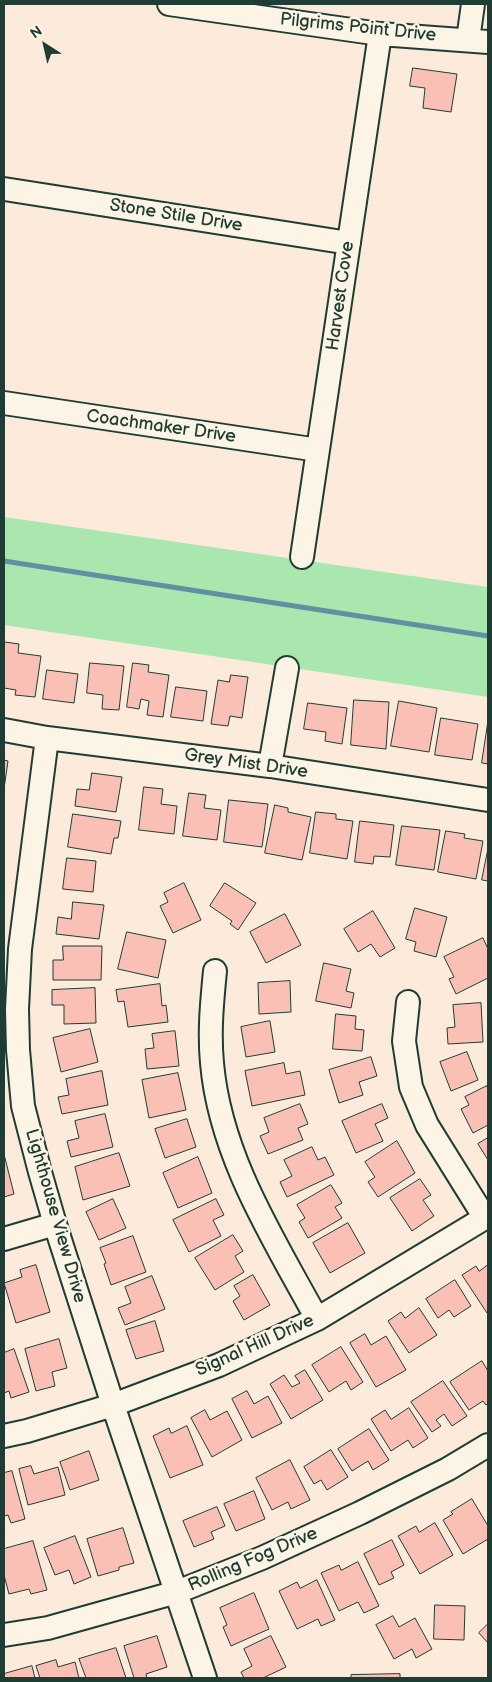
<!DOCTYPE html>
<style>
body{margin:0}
#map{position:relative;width:492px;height:1682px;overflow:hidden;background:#fceadb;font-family:"Balsamiq Sans",sans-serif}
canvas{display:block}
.frame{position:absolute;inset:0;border:5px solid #1f3d34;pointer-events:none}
.north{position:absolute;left:20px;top:20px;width:50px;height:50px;-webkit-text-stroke:4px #fcf5e5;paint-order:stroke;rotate:325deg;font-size:14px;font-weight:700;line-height:20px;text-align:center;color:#1f3d34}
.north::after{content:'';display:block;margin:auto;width:18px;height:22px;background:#1f3d34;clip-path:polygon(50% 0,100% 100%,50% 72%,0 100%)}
</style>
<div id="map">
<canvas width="492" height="1682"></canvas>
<div class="frame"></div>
<div class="north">N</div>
</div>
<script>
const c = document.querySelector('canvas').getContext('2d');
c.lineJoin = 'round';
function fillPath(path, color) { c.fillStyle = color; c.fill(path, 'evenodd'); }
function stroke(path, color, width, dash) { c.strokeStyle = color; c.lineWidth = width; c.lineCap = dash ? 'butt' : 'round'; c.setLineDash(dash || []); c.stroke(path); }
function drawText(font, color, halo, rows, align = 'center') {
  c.font = font + ' "Balsamiq Sans",sans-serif'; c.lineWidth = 5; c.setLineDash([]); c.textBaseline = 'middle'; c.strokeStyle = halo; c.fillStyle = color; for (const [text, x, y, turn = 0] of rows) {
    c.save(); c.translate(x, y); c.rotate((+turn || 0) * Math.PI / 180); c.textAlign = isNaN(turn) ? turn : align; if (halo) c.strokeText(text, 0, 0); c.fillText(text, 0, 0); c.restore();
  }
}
fillPath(new Path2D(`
 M4 517 488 587V697L4 625Z`), '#a9e7ae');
stroke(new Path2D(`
 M4 561 488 636`), '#5d92a0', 5);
const building = new Path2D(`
 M413 68 457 74 451 112 423 108 425 88 410 86Z
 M5 642 19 644 18 653 41 656 35 697 15 695 16 690 4 688Z
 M90 663 124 666 119 710 102 709 103 695 87 693Z
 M133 663 149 665 148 672 169 675 163 717 147 715 149 701 141 699 139 709 127 707Z
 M47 670 78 674 74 703 43 699Z
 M231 675 248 677 242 718 230 716 228 726 211 724 218 680 229 682Z
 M176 687 207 691 203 721 171 717Z
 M354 700 389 702 386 749 351 745Z
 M399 701 437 708 429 752 391 746Z
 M308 703 347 708 342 744 325 741 326 732 304 729Z
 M441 718 478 724 472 760 435 755Z
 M488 721V764L482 763Z
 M4 760 8 761 4 789Z
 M92 773 122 777 116 812 75 806 77 789 89 790Z
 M144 787 163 789 161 804 177 806 174 834 139 830Z
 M189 793 206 795 204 808 221 810 217 840 183 836Z
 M229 800 268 804 262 847 224 842Z
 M275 805 288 808V812L311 817 302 860 265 853Z
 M316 812 336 814V819L353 821 347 859 310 853Z
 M73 814 121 821 118 838H114L111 854 68 847Z
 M360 821 394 825 390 857 374 856 373 864 355 862Z
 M402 826 440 830 434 870 396 865Z
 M446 831 465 834 464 838 483 841 476 879 438 872Z
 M488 849V881L482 880Z
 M67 858 96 861 93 892 63 889Z
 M184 883 201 920 173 933 160 906 168 902 164 893Z
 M225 883 256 903 238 930 230 924 232 921 210 906Z
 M73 902 104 905 99 939 56 934 58 917 71 919Z
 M415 908 447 917 436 957 414 951 416 942 406 939Z
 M373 911 395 948 380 957 371 944 358 952 344 929Z
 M285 914 301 945 266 963 250 932Z
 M127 932 166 940 158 978 118 969Z
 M483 938 488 949V978L456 994 449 979 454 977 444 957Z
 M63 946H102L101 980H53V960H63Z
 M324 963 351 969 346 991 354 993 351 1008 316 1001Z
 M290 981 291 1012 259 1014 258 983Z
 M160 984 162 1006 166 1005 168 1022 128 1027 124 1001 118 1002 116 990Z
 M95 988 96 1023 64 1024V1005H52V990Z
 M481 1003 483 1042 448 1044 447 1028 455 1027 453 1005Z
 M336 1014 356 1016 355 1029 364 1030 362 1051 333 1049Z
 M270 1021 275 1052 246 1057 241 1027Z
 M90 1029 98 1062 61 1072 53 1038Z
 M175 1031 179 1066 147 1069 145 1049 154 1048 152 1034Z
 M467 1052 478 1080 451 1091 440 1062Z
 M371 1057 377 1076 359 1082 363 1095 339 1103 329 1070Z
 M284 1063 286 1074 300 1071 305 1095 252 1106 245 1071Z
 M102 1071 108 1105 62 1114 58 1097 69 1095 66 1079Z
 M178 1073 186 1110 149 1118 142 1080Z
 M487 1086 488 1090V1125L473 1133 461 1109 469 1105 465 1097Z
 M300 1104 308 1124 298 1128 303 1140 268 1154 260 1136 269 1132 264 1118Z
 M382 1104 388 1118 375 1124 383 1141 356 1153 342 1121Z
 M105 1114 113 1147 71 1157 67 1141 79 1138 75 1121Z
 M187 1119 196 1147 165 1158 155 1129Z
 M488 1138V1160L478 1144Z
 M397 1141 415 1173 378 1197 368 1182 375 1177 365 1162Z
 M312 1147 318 1160 325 1157 334 1175 287 1197 280 1182 292 1176 284 1160Z
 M119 1153 130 1186 83 1200 75 1167Z
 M198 1157 212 1193 178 1208 163 1173Z
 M5 1158 14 1194 4 1197V1159Z
 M420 1179 431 1195 423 1200 434 1216 412 1231 390 1198Z
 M331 1185 342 1203 335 1207 342 1218 308 1238 299 1222 305 1218 297 1205Z
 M113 1199 126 1228 99 1240 86 1212Z
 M216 1199 224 1215 213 1220 221 1236 189 1252 173 1220Z
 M348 1223 365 1253 330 1273 313 1243Z
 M233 1235 243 1251 235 1256 244 1272 215 1290 195 1258Z
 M133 1236 146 1272 111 1285 104 1264 106 1263 100 1248Z
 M36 1265 50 1312 16 1323 4 1283 22 1277 20 1270Z
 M488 1265V1312L487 1313 462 1275 476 1266 479 1271Z
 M253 1275 270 1305 244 1320 233 1301 240 1296 234 1286Z
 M152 1276 165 1309 125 1325 118 1308 131 1303 125 1287Z
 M455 1280 471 1306 454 1317 449 1310 438 1318 426 1299Z
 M419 1308 437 1335 409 1353 388 1321 401 1312 405 1318Z
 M155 1321 164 1351 136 1359 126 1330Z
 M365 1334 371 1345 386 1336 406 1370 376 1387 350 1343Z
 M59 1339 67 1368 52 1372 55 1386 36 1391 25 1349Z
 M341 1347 363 1382 351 1390 346 1381 329 1392 312 1365Z
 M14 1349 29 1392 11 1398 9 1391 4 1393V1353Z
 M482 1361 488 1371V1403L486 1405 483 1401 469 1410 450 1382Z
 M305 1370 323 1400 291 1419 270 1384 284 1375 292 1387 300 1383 295 1376Z
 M443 1381 467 1416 452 1426 444 1414 436 1420 441 1426 432 1432 411 1402Z
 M247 1391 254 1404 268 1396 282 1423 252 1438 232 1399Z
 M409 1408 428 1438 413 1448 408 1440 391 1451 371 1419 385 1410 391 1419Z
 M205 1410 210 1420 227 1411 242 1440 212 1457 191 1418Z
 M187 1426 203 1465 170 1478 153 1436 169 1428 171 1433Z
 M369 1429 389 1460 373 1470 368 1461 352 1471 338 1449Z
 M331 1450 348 1477 327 1490 321 1480 314 1484 304 1467Z
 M89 1451 99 1480 70 1490 60 1462Z
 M290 1460 310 1500 291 1509 288 1502 272 1510 256 1478Z
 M31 1466 34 1474 58 1467 65 1495 28 1505 19 1469Z
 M12 1471 25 1519 11 1523 8 1515 4 1516V1473Z
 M254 1491 265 1519 236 1531 224 1504Z
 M472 1499 488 1526V1539L463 1554 443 1520 453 1514 451 1512Z
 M217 1507 225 1526 211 1532 214 1539 194 1547 183 1521Z
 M435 1523 453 1555 420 1574 398 1536 416 1526 419 1532Z
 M123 1528 134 1563 119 1567V1570L98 1576 87 1539Z
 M75 1536 91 1577 74 1584 69 1570 55 1575 44 1548Z
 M392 1540 404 1565 391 1572 394 1578 379 1585 364 1554Z
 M33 1541 47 1590 31 1594 29 1589 9 1594 4 1575V1549Z
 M358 1562 379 1606 364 1613 358 1602 339 1611 321 1573 339 1565 341 1570Z
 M317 1580 335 1620 321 1626 318 1619 297 1629 279 1591 297 1582 300 1588Z
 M254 1593 269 1629 231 1646 223 1627 227 1625 220 1608Z
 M435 1605 465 1606 464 1640 434 1639Z
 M393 1616 399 1627 415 1618 432 1649 416 1658 412 1649 394 1659 376 1625Z
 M488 1624V1643L479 1633Z
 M157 1636 167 1667 146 1674 147 1678H134L124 1646Z
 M271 1636 286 1667 263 1678H244L241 1672 252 1666 244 1649Z
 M116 1648 126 1678H86L79 1659Z
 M56 1660 58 1667 75 1662 79 1678H40L36 1666Z
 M32 1666 35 1678H4V1674Z
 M400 1674V1678H351V1675Z`);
fillPath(building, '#fbc0b5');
stroke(building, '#1f3d34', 1);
const minor = new Path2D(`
 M169 4 380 34 488 42
 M468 40 473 4
 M4 189 349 243
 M4 403 318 450
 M302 557 380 34
 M4 730 47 738 270 766 488 800
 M47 738 20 949 17 1009 18 1050 23 1106 40 1172 55 1224 113 1405 205 1678
 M270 766 287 668
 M215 971C212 1002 209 1032 212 1063 220 1156 273 1238 317 1319
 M408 1002 404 1041 411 1087 427 1125 485 1218
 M4 1239 55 1224
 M4 1436 27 1431 113 1405 219 1365 317 1319 488 1216
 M4 1635 48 1628 177 1592 262 1558 360 1513 448 1469 488 1445`);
stroke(minor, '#1f3d34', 26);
stroke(minor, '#fcf5e5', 22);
drawText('18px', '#1f3d34', '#fcf5e5', [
 ["Pilgrims Point Drive",358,28,6],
 ["Stone Stile Drive",176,216,9],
 ["Harvest Cove",341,296,-82],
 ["Coachmaker Drive",161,427,8],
 ["Grey Mist Drive",246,764,8],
 ["Lighthouse View Drive",55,1216,74],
 ["Signal Hill Drive",255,1346,-24],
 ["Rolling Fog Drive",253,1560,-23]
]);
</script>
